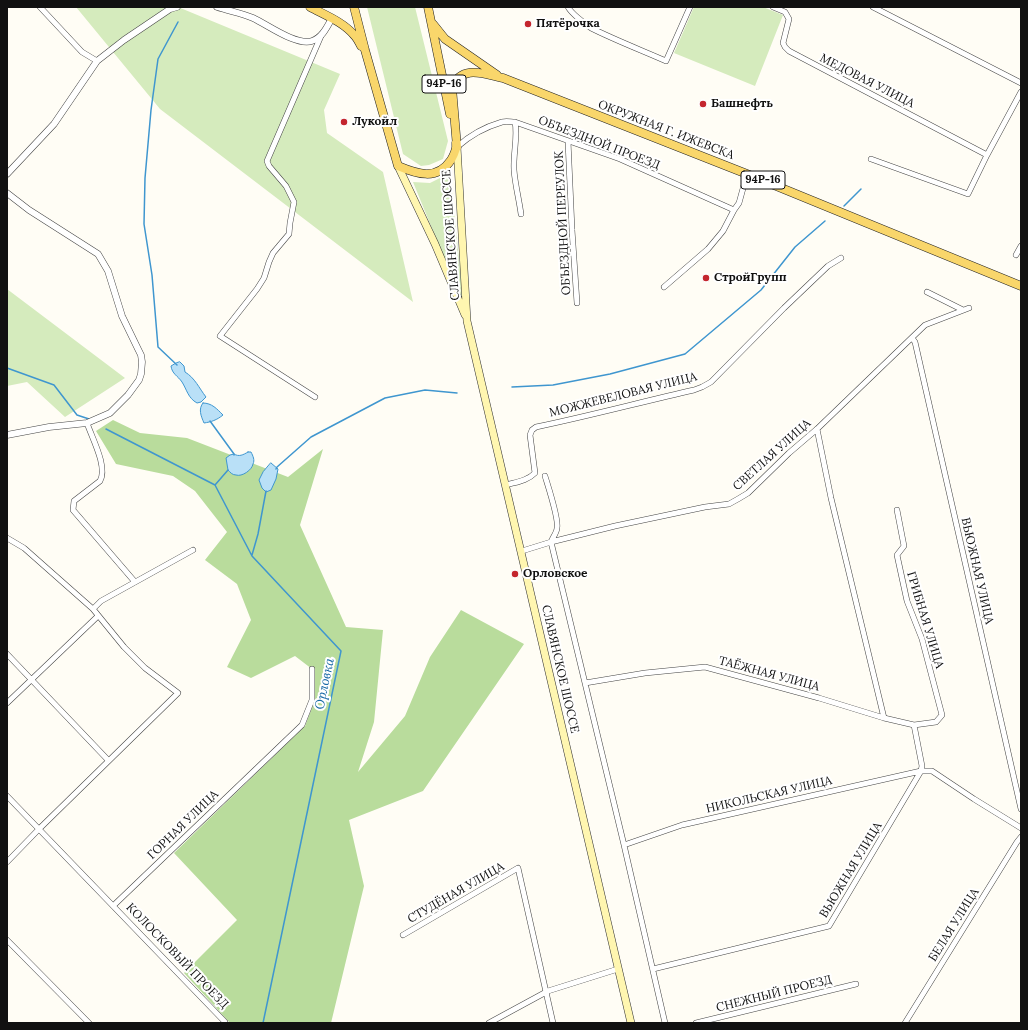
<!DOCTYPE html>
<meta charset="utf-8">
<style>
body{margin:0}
#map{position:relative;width:1028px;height:1030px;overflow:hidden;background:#fffdf5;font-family:Lora,serif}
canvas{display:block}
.frame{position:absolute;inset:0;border:8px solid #111;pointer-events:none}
</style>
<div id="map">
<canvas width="1028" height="1030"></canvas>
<div class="frame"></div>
</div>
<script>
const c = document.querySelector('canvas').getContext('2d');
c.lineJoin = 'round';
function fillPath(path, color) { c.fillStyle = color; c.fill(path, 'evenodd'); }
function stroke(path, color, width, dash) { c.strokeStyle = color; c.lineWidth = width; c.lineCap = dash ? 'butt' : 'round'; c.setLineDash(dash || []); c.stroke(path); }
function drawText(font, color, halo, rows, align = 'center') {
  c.font = font + ' Lora,serif'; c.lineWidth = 4; c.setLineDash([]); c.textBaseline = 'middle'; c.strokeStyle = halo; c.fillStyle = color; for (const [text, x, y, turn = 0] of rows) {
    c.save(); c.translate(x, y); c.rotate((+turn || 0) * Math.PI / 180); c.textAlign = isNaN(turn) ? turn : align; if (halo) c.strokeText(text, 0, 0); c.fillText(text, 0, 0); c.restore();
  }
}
fillPath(new Path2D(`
 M76 7H178L340 74 324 110 327 133 383 172 413 302 160 109Z
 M367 7H415L448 141 443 159 429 165 421 166 403 154Z
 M694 7H763L783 15 755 86 674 53Z
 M450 173 464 307 413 182 430 183Z
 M7 289 125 378 65 417 27 382 7 386Z`), '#d5ebbd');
fillPath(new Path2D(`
 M113 420 140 433 187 438 288 477 323 449 300 525 346 627 383 630 374 722 358 772 405 716 430 657 461 610 524 644 423 791 349 820 364 886 331 1023H230L184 973 237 920 174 853 305 726 315 700 312 669 295 656 251 678 227 667 251 620 237 584 205 560 227 532 195 491 173 476 116 464 96 431Z`), '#b9dc9c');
const water = new Path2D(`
 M180 362 184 366 185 372C195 378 199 388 206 397L201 402 197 403C188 398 187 390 182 382 178 376 172 374 171 366L176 363Z
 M203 403C212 403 217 409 223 415 217 420 211 422 204 423 201 416 198 409 203 403Z
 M248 452H251C253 456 255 460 253 464 252 470 242 477 236 475 232 475 230 472 228 470L226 458 230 455 234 454C239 457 243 455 248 452Z
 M271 463 278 469 276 479 271 490 266 492 262 488 259 480 263 472Z`);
fillPath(water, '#b9e0f7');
stroke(water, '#3f96cf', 1);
stroke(new Path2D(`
 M844 206 861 189
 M177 365 158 347 152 275 144 224 145 178 151 110 158 59 178 22
 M7 368 54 385 77 415 89 419
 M512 387 553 385 610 374 685 354 761 290 795 247 825 221
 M210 421 234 454V455
 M106 429 215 485 252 556 341 651 263 1023
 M276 469 277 467 311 437 385 398 425 390 457 393
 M215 485 228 470
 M252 555 258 534 266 491`), '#3f96cf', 1.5);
const minor = new Path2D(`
 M40 7 82 52 97 61
 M568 7C571 13 585 24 591 28 615 40 641 50 666 61L690 7
 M773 7 785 12 789 19 783 43 785 47 789 51 987 155
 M873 7 1021 83
 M515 122C518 136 513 154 514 170 515 184 519 199 521 214
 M568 141 572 230 577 303
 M457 147C469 136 485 127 502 122 506 121 511 122 515 122L620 159 734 210 723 231 708 249 664 287
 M871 159 968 194 987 155 1021 92
 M734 210 739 203 747 174
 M1016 255 1021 246
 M927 292 963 310
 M912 338 915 342 1021 809
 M315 397 220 336 257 289 264 278 269 262 273 253 289 234 290 223 294 202 286 186 269 166 267 161 321 36
 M87 423C92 438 108 467 100 481L74 501 73 510 135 582
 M817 429 831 498 884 718
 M545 476C548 486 559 519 557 528 557 532 553 537 551 542L624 845 665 1023
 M506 485C516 482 527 481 535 473L530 435 532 430 536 427C589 416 641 402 694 390L702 387 711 382 784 308 828 266 841 258
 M7 538 24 548 93 609 124 647 145 668 178 693 39 829 7 862
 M522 551 551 542 615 526 705 507 729 504 738 499 748 493 789 453 817 429 925 325 969 308
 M93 609 101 601 193 550
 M7 654 108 760
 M585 683 645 673 705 667 819 698 884 718 914 725 936 722 942 715 922 639 907 601 897 555 904 546 897 510
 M7 703 98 616
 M7 796 225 1022
 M624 845 682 825 921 771H932L974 799 1021 828
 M113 906 302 725 312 700V669
 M403 935 518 868 553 1023
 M7 940 89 1023
 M653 969 829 926 921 771 922 766 914 725
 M489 1023 548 991 618 969
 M696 1023 856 984
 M905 1023 1017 842 1021 837`);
const tertiary = new Path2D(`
 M217 7C229 11 241 13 253 18 268 25 296 46 312 41 322 38 327 27 332 18
 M7 174 54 124 97 61 124 40 170 9 177 7
 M7 193 29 210 98 254 108 271 122 316 138 349 141 355 142 362 141 374 139 380 128 395 110 413 87 423 49 427 7 435`);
const secondary = new Path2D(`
 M457 147 467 321 631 1023
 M398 166 435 244 465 315`);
const primary = new Path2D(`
 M310 7C325 15 343 22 354 35 357 38 359 42 361 46
 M354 7 365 50 398 166C417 174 437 181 451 160 454 155 457 149 456 143
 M428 7 450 114
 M433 24 445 39 497 75
 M457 147 452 88C461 64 484 74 503 78L747 174 1021 286`);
stroke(minor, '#444', 6);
stroke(tertiary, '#444', 7);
stroke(secondary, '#333', 8);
stroke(primary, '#222', 9);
stroke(minor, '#fff', 5);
stroke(tertiary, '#fff', 6);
stroke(secondary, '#fff6b0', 7);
stroke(primary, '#f9d66b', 8);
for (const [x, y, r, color] of [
 [528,24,4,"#c4262e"],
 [703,104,4,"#c4262e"],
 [344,122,4,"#c4262e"],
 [706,278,4,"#c4262e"],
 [515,574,4,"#c4262e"]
]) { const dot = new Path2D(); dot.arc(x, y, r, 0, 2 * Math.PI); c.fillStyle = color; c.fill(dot); stroke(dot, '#fff', 1.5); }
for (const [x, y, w] of [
 [444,84,44],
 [763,180,44]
]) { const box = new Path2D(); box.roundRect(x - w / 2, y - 9, w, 18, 3); c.fillStyle = '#fff'; c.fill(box); stroke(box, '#111', 1); }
drawText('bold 11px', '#111', null, [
 ["94Р-16",444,84],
 ["94Р-16",763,180]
]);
drawText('bold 12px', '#111', '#fff', [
 ["Пятёрочка",536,24],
 ["Башнефть",711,104],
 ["Лукойл",352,122],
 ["СтройГрупп",714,278],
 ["Орловское",523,574]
], 'left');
drawText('12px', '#111', '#fff', [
 ["МЕДОВАЯ УЛИЦА",867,81,27],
 ["ОКРУЖНАЯ Г. ИЖЕВСКА",666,130,21],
 ["ОБЪЕЗДНОЙ ПРОЕЗД",599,143,21],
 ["ОБЪЕЗДНОЙ ПЕРЕУЛОК",563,223,-93],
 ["СЛАВЯНСКОЕ ШОССЕ",451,235,-94],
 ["МОЖЖЕВЕЛОВАЯ УЛИЦА",623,395,-14],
 ["СВЕТЛАЯ УЛИЦА",772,455,-42],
 ["ВЬЮЖНАЯ УЛИЦА",977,571,77],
 ["ГРИБНАЯ УЛИЦА",925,620,73],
 ["СЛАВЯНСКОЕ ШОССЕ",560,669,77],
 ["ТАЁЖНАЯ УЛИЦА",769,674,15],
 ["НИКОЛЬСКАЯ УЛИЦА",769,795,-13],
 ["ГОРНАЯ УЛИЦА",183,825,-44],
 ["ВЬЮЖНАЯ УЛИЦА",851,870,-59],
 ["СТУДЁНАЯ УЛИЦА",456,893,-30],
 ["БЕЛАЯ УЛИЦА",954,925,-58],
 ["КОЛОСКОВЫЙ ПРОЕЗД",177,956,46],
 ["СНЕЖНЫЙ ПРОЕЗД",774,994,-14]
]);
drawText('italic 13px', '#1768a6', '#fff', [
 ["Орловка",325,684,-78]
]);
</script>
